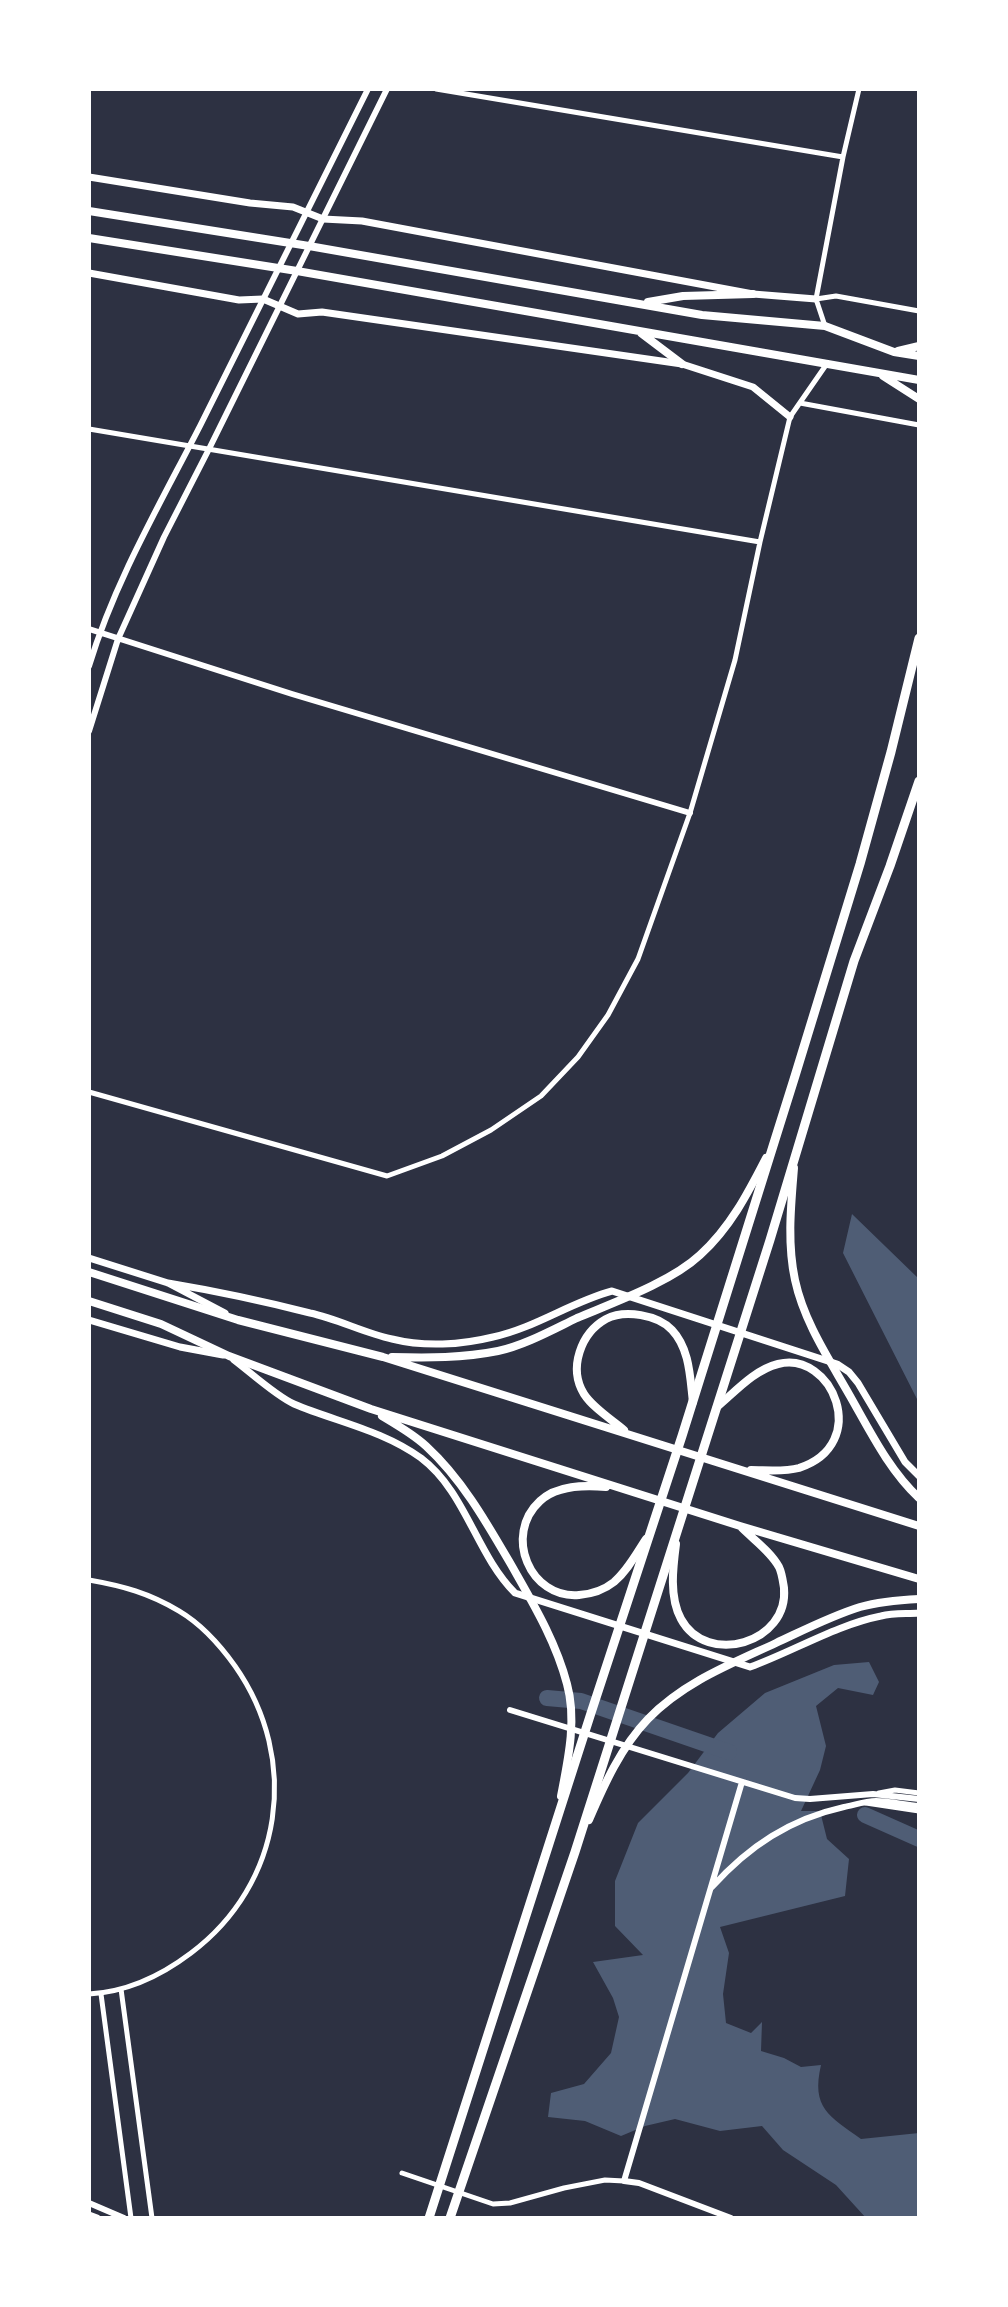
<!DOCTYPE html>
<style>
body{margin:0}
#map{position:relative;width:1008px;height:2307px;overflow:hidden;background:#2d3142;font-family:"PT Sans Narrow",sans-serif}
canvas{display:block}
.frame{position:absolute;inset:0;border:91px solid #fff;pointer-events:none}
</style>
<div id="map">
<canvas width="1008" height="2307"></canvas>
<div class="frame"></div>
</div>
<script>
const c = document.querySelector('canvas').getContext('2d');
c.lineJoin = 'round';
function fillPath(path, color) { c.fillStyle = color; c.fill(path, 'evenodd'); }
function stroke(path, color, width, dash) { c.strokeStyle = color; c.lineWidth = width; c.lineCap = dash ? 'butt' : 'round'; c.setLineDash(dash || []); c.stroke(path); }
fillPath(new Path2D(`
 M852 1214 919 1279V1403L843 1253Z
 M869 1662 879 1682 873 1695 838 1688 816 1706 826 1746 820 1770 801 1811H820L827 1839 849 1859 845 1896 720 1927 729 1953 723 1994 726 2023 751 2033 762 2022 761 2051 784 2058 801 2067 821 2065C811 2108 829 2116 861 2139L919 2133V2218H866L836 2185 783 2150 762 2126 720 2131 675 2119 645 2126 621 2136 585 2121 548 2117 551 2093 584 2084 611 2053 619 2017 613 1998 593 1962 643 1955 615 1926V1881L638 1823 688 1773 718 1733 765 1693 834 1665Z`), '#4f5d75');
stroke(new Path2D(`
 M547 1698 581 1701 729 1752
 M865 1815 919 1839`), '#4f5d75', 16);
stroke(new Path2D(`
 M436 89 843 157
 M816 299 836 296 919 311
 M825 326 816 299 843 157 859 89
 M800 403 919 425
 M89 429 760 542
 M89 1092 387 1176 442 1156 491 1130 541 1096 578 1057 608 1015 638 959 690 813 735 660 760 542 790 417 826 365
 M89 1580C123 1586 149 1593 179 1611 201 1624 220 1645 235 1666 301 1760 283 1884 191 1953 162 1975 126 1992 89 1994
 M879 1793 895 1790 919 1793
 M866 1803 919 1811
 M121 1989 152 2218
 M101 1994 131 2218
 M402 2173 493 2204 510 2203 564 2188 605 2180 624 2181`), '#fff', 5);
stroke(new Path2D(`
 M89 629 292 694 690 813
 M89 666C115 581 160 504 200 426 257 314 312 201 368 89
 M89 731 118 639 164 537 209 449 387 89
 M510 1710 795 1798 810 1799 873 1794 919 1799
 M712 1887C749 1846 790 1819 844 1807 854 1805 866 1801 876 1801 890 1801 905 1805 919 1806
 M89 2203 124 2218
 M731 2218 639 2183 624 2181 742 1782`), '#fff', 6);
stroke(new Path2D(`
 M89 177 250 203 293 207 323 219 362 221 753 294 816 299
 M89 273 239 300 263 299 298 314 322 312 682 364 753 387 790 417
 M89 1258 168 1283 225 1313
 M168 1283C216 1291 263 1301 310 1313 338 1319 364 1333 392 1339 424 1347 461 1345 493 1337 535 1328 571 1302 612 1291L837 1364 849 1372 858 1383 905 1462 919 1476
 M89 1320 180 1347 223 1355
 M234 1360C250 1372 276 1396 294 1404 337 1422 382 1430 421 1458 466 1492 476 1554 515 1593L750 1667C794 1651 836 1625 881 1616 893 1613 906 1614 919 1613
 M89 2215 97 2218`), '#fff', 7);
stroke(new Path2D(`
 M89 211 309 246 702 315 825 326 894 352 919 356
 M89 238 297 271 919 380
 M648 302 683 296 753 294
 M641 333 682 364
 M898 351 919 346
 M883 376 919 399
 M794 1168C791 1205 787 1243 795 1280 804 1322 829 1359 850 1396 870 1431 889 1470 919 1498
 M89 1272 238 1320 383 1357 919 1526
 M89 1301 161 1324 229 1356 371 1409 740 1526 919 1579
 M392 1357C428 1358 463 1358 498 1351 525 1345 552 1330 577 1318 615 1302 671 1282 700 1255 730 1228 748 1193 766 1158
 M717 1407C735 1392 754 1370 778 1364 832 1350 872 1444 799 1468 784 1472 766 1470 751 1470
 M382 1416C397 1425 413 1434 426 1446 463 1480 488 1525 513 1568 534 1605 556 1642 567 1684 577 1720 568 1760 561 1796
 M624 1430C611 1419 593 1408 584 1394 568 1368 581 1333 606 1319 625 1309 658 1315 672 1330 690 1349 690 1378 693 1402
 M606 1487C584 1485 557 1485 540 1501 503 1535 530 1599 579 1595 592 1594 604 1590 614 1582 628 1570 636 1554 646 1539
 M676 1544C673 1567 669 1597 681 1619 707 1667 789 1643 784 1588 783 1582 782 1573 779 1567 771 1552 754 1540 742 1528
 M589 1820C604 1785 621 1747 648 1719 684 1682 731 1664 776 1643 804 1630 831 1616 860 1607 878 1602 900 1600 919 1599`), '#fff', 8);
stroke(new Path2D(`
 M429 2218 591 1713 682 1436 795 1076 860 864 891 752 919 638
 M450 2218 575 1852 770 1240 854 961 890 866 919 781`), '#fff', 9);
</script>
